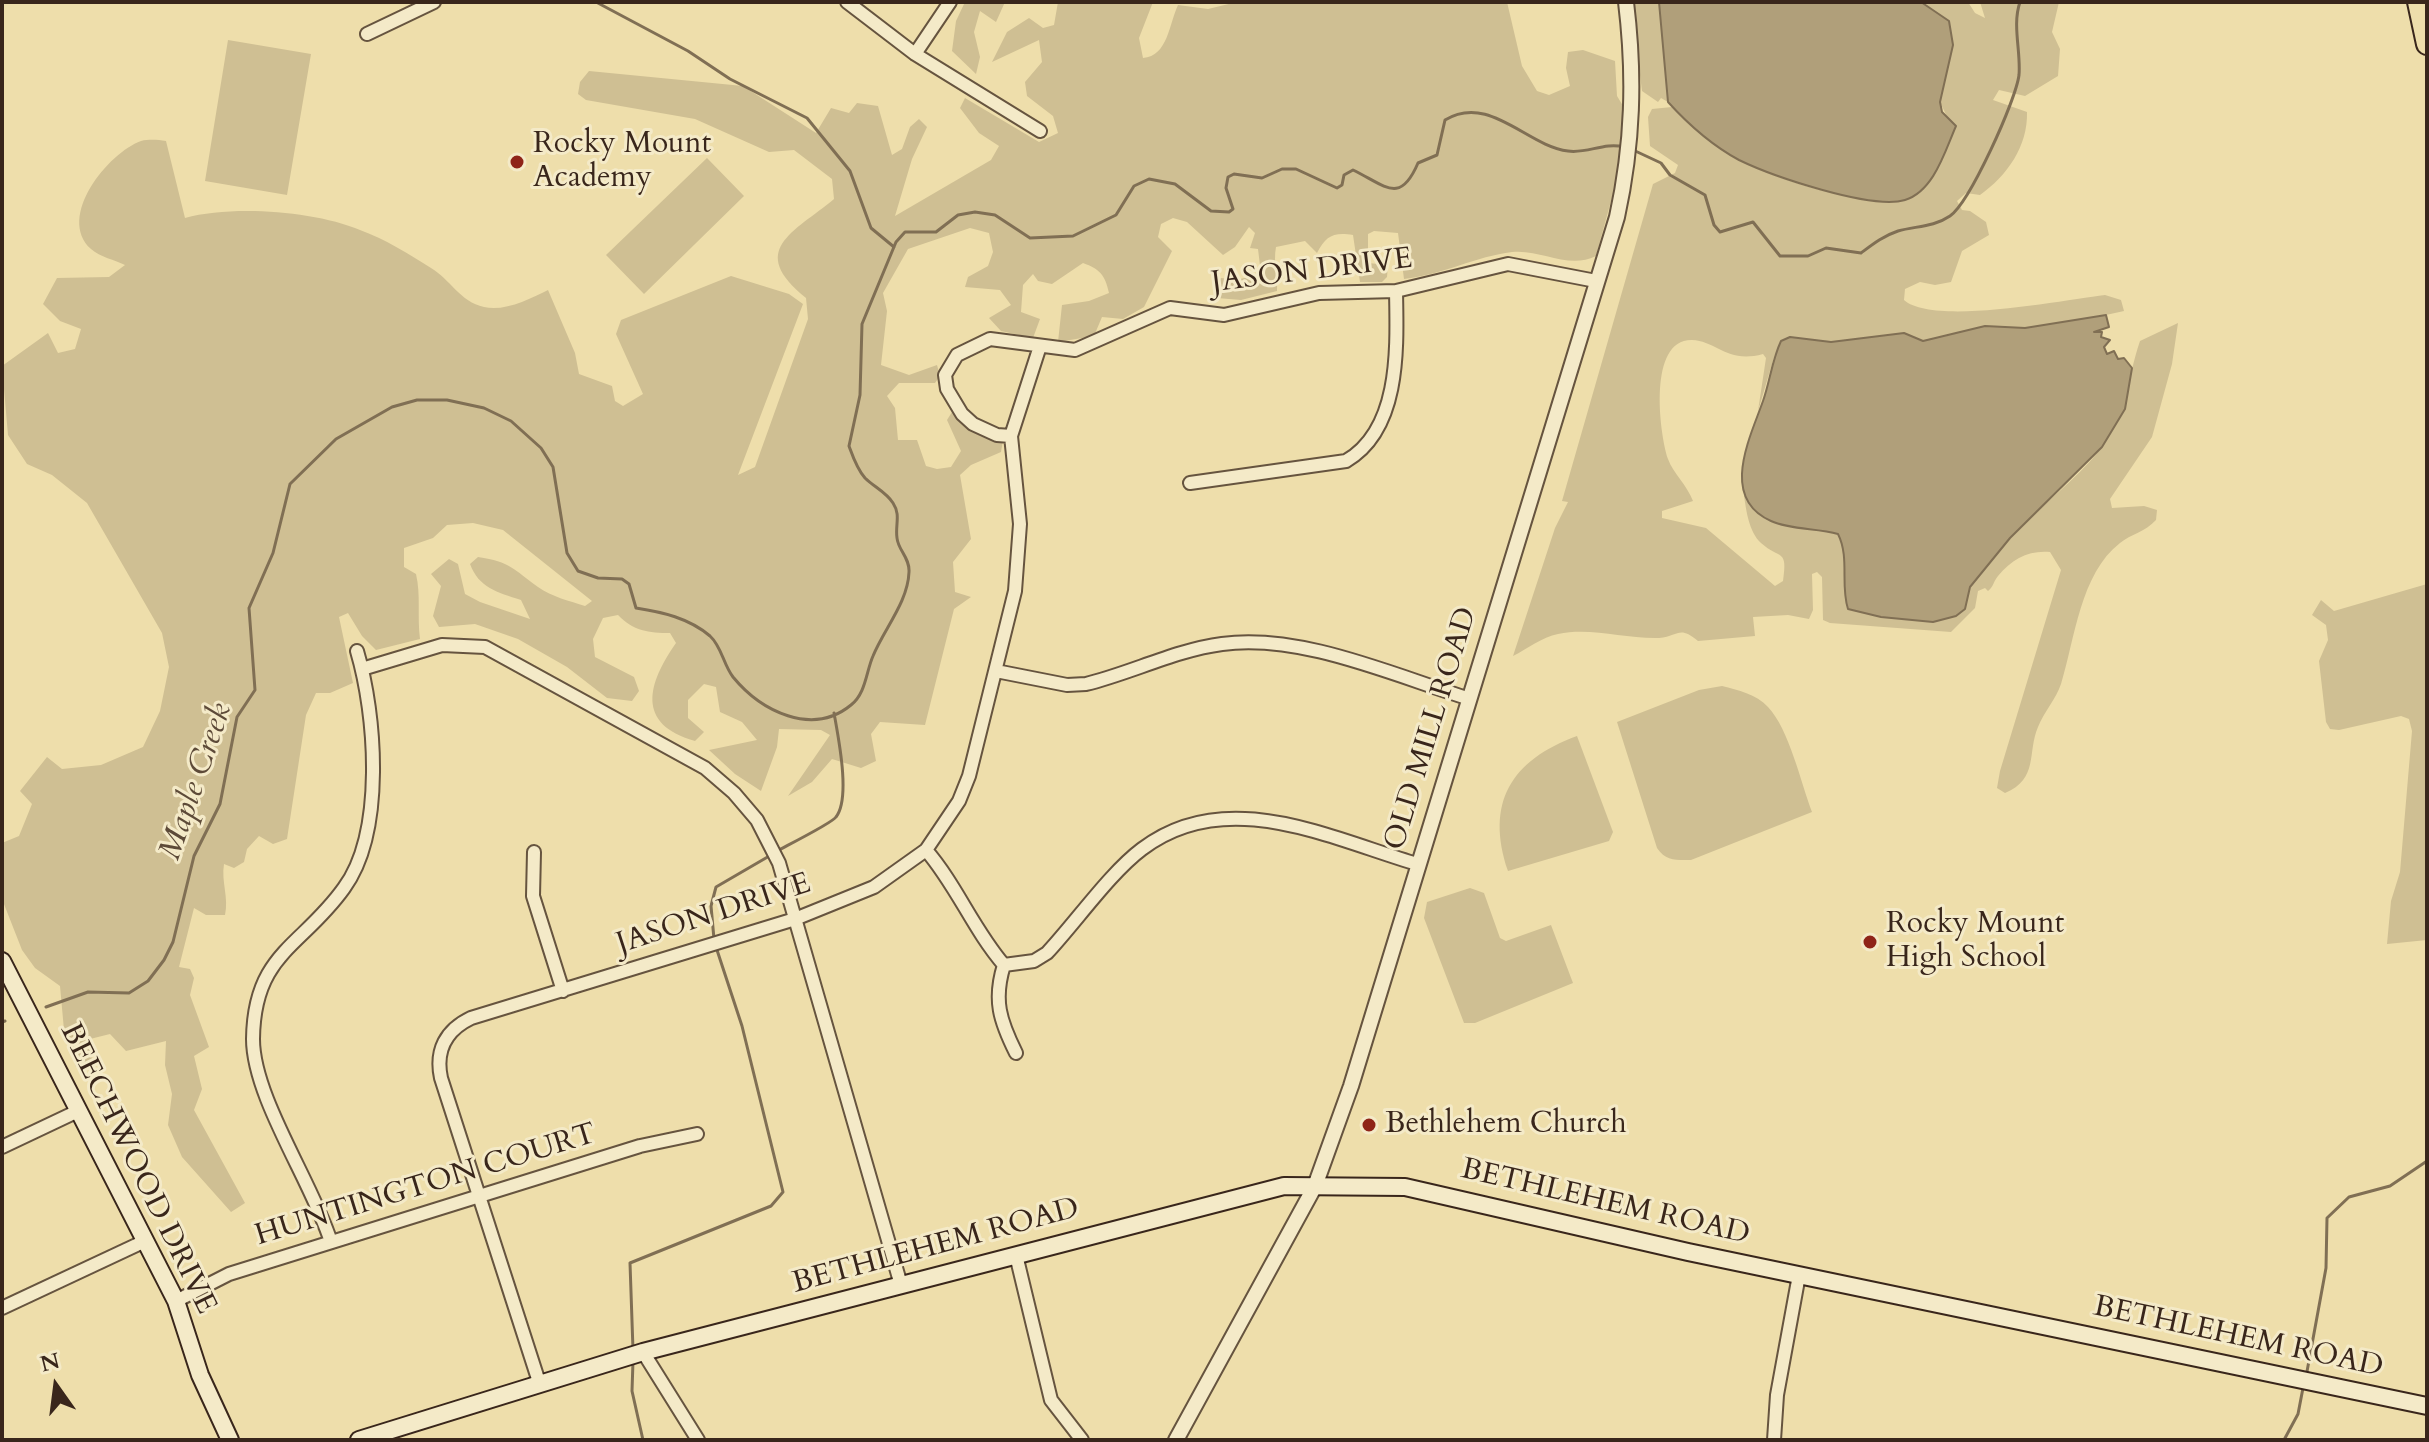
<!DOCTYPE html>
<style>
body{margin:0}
#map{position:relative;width:2429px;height:1442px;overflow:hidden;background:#eedeab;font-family:Cardo,serif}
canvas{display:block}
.frame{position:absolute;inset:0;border:4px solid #39261b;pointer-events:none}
.north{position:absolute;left:16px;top:1346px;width:80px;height:80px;-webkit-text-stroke:6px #f4eac8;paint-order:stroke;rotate:346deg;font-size:22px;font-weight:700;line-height:32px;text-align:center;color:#39261b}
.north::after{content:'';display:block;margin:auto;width:28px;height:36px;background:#39261b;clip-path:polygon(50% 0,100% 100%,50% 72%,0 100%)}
</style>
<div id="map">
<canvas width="2429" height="1442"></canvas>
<div class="frame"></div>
<div class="north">N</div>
</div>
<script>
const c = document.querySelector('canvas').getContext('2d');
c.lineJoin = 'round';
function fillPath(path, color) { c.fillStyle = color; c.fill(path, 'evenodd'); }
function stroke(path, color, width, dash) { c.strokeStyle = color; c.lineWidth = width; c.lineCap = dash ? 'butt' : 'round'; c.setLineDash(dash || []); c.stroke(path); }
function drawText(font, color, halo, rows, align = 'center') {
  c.font = font + ' Cardo,serif'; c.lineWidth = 6; c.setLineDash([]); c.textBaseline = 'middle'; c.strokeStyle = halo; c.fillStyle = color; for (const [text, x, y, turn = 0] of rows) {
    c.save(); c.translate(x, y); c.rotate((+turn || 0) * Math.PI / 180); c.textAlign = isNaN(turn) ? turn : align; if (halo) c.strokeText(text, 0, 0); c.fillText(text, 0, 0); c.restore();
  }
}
fillPath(new Path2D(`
 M965 2H1005L996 22 980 11 974 32 980 57 976 74 952 51 956 21Z
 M1058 2H1153L1139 38 1143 58C1168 56 1169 24 1178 5L1208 9 1237 2H1507L1522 66 1537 91 1549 95 1570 86 1566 68 1568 52 1583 50 1615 61 1617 96 1628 114 1617 179 1596 256C1568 270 1542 249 1512 252 1477 256 1442 275 1404 279L1398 233 1374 231 1368 234V263L1388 265 1387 277 1382 282H1360L1353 235C1333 232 1326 236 1317 253L1305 241 1276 247C1273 263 1278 275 1277 291L1241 300 1217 298 1215 284 1221 278 1236 280 1261 274 1258 249 1250 248 1255 233 1249 227 1235 247 1223 255 1187 222 1173 218 1161 224 1158 237 1172 251 1144 307 1123 319 1102 317 1094 336 1058 342 1062 305 1089 301 1109 293C1105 275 1100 269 1083 263L1052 284 1038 281 1033 274 1023 285 1021 312 1040 319 1033 338 1001 331 989 318 1011 305 1000 290 965 287 968 277 988 266 993 252 989 233 970 228 908 249 883 293 887 311 881 365 909 375 937 365 940 376 935 383H899L887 396 895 408 898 440H917L926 466 937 469 951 467 961 451 947 420 952 412 969 428 1003 440 1001 452 971 465 960 475 971 539 953 562 955 592 971 597 954 609 925 725 880 722 871 734 876 761 861 768 832 759 812 782 788 796 830 735 821 730 779 729 777 747 761 791 735 774 709 750 757 740 742 722 720 712 716 687 704 684 688 700V718L704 732 695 741C635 724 648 683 676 643L670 633C649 633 633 631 618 615L603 618 593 639 595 657 634 677 639 691 632 701 607 698 567 667 518 639 475 624 439 627 433 616 441 586 431 574 449 559 458 564 465 594 480 602 530 619 521 600C497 592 479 588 470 564L478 557C511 562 513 569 538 587 552 597 570 601 585 606L592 601 503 530 473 523 447 525 433 538 404 548V567L416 574C421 595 417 617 420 639L376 650 362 636 348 613 339 617 353 683 330 693H316L306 715 287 839 273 844 259 836 247 849 244 862 234 868 224 864C221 882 229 897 225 915H206L194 908 179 967 190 969 194 978 190 995 209 1047 194 1056 202 1089 194 1110 245 1203 231 1212 182 1157 168 1125 172 1094 165 1065 166 1041 126 1051 110 1034 90 1039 92 1060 87 1068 76 1067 64 1030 60 986 35 968 22 950 2 899V843L19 836 32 804 20 791 47 757 62 769 101 765 143 747 160 711 169 667 162 633 87 503 52 475 27 464 8 435 2 366 48 333 58 353 75 349 81 329 60 321 43 304 57 278 109 277 125 265C115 260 100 257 91 249 56 217 108 153 141 141 150 139 158 140 166 141L185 218C233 205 314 211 360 230 385 239 409 254 431 268 450 279 460 302 484 307 504 312 530 299 548 290L575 353 579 374 612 386 615 401 623 406 643 394 616 334 621 320 731 276 789 294 803 304 738 475 755 467 808 319 806 298C747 250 793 233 834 199L832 179 794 150 769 152 695 119 586 100 578 94 580 82 589 71 743 86 816 133 831 108 849 113 857 103 878 106 892 155 902 149 910 127 919 119 927 127 912 159 895 216 991 160 999 146 979 133 960 108 965 98 1039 142 1058 133 1053 116 1027 96 1025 82 1042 62 1039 40 992 62 1007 32 1029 18 1043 28 1054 25Z
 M1631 2H1659L1668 102 1661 98 1658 102 1642 91Z
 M1921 2H1968L1975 13 1985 18 1980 2H2059L2052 32 2060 49 2058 76 2025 96 1999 90 1993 100 2027 112C2028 146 2007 176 1980 195L1966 193 1957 201 1962 210 1970 211 1986 222 1989 235 1962 251 1951 282 1935 285 1920 282 1905 289 1904 300C1933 326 2063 300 2105 295L2121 300 2124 311 2065 324 2025 328 1985 326 1922 341 1904 333 1831 342 1804 339 1775 354 1758 411 1766 358 1763 354C1727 364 1717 341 1692 340 1648 339 1659 431 1668 459 1673 473 1687 485 1693 501L1662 511V518L1706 528 1775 586 1783 581C1788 548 1780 560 1761 543 1749 532 1746 510 1744 495 1766 528 1803 525 1838 534L1844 545 1845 598 1966 599C1986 540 2068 495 2104 444 2128 410 2127 379 2140 341L2178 323 2172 364 2152 437 2110 499 2112 508 2144 506 2157 510 2156 520C2145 532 2131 534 2120 543 2080 574 2075 639 2061 684 2056 699 2044 712 2038 727 2027 752 2039 779 2005 793L1997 788 2000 771 2061 570 2050 552C2029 550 2012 559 1998 576 1993 582 1994 586 1988 591L1985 588 1978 591 1975 608 1951 632 1830 623 1823 620 1822 577 1817 572 1812 574 1813 610 1809 619 1788 615 1753 617 1755 636 1698 641C1679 625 1679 636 1659 638 1625 639 1591 627 1558 634 1542 637 1527 649 1513 656L1555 528 1568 502 1562 501 1653 184 1675 173 1678 165 1650 146 1648 117 1652 109 1672 107C1692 125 1715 147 1740 160 1784 183 1858 205 1907 199L1949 121 1940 102 1953 45 1949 21Z
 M228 40 311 54 287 195 205 181Z
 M707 158 744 196 644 294 606 255Z
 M2427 584V940L2387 944 2391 901 2400 872 2412 731 2409 719 2401 716 2339 730 2330 729 2326 722 2319 661 2328 640 2326 625 2312 615 2321 600 2334 611Z
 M1722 686C1738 690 1756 694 1768 707 1789 729 1801 783 1812 812L1691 860C1675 860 1666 861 1657 848L1617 722 1699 690Z
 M1577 736 1613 832 1609 841 1508 871C1485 803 1511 760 1577 736Z
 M1470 888 1484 893 1500 938 1506 941 1551 925 1573 983 1475 1023H1464L1424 918 1427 902Z`), '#cfbf93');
const water = new Path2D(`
 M1659 2H1921L1949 21 1953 45 1940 102 1942 112 1956 126C1945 151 1934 191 1905 200 1871 210 1772 176 1739 160 1713 146 1688 124 1668 102Z
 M2106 315 2109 327 2094 332H2102L2101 337 2110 340 2104 347 2107 354 2114 351 2118 359 2124 358 2132 368 2125 409 2102 447 2010 538 1970 587 1965 609 1956 616 1933 622 1881 617 1848 609C1840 585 1850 558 1838 534 1817 528 1791 530 1771 521 1719 498 1750 438 1763 401 1770 381 1772 360 1781 341L1790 337 1831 342 1904 333 1923 341 1985 326 2025 328Z`);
fillPath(water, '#b09f7a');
stroke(water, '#806f54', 2);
stroke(new Path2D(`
 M596 2 688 51 730 79 807 118 850 171 871 228 894 247
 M1631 149 1661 163 1670 175 1705 195 1714 225 1720 232 1753 222 1780 256H1808L1826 248 1861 253C1873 244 1883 236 1898 231 1916 226 1934 227 1950 216 1970 202 2016 100 2019 75 2021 51 2012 25 2020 2
 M777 851C788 845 832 823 836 817 851 798 838 736 834 713
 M714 939 711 906 716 887 771 855
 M46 1007 88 992 129 993 148 981 164 960 173 942 194 856 220 804 237 717 255 690 249 608 273 553 290 484 336 439 392 407 417 400H447L484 408 511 421 541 448 553 467 567 553 578 571 598 578 622 579 629 584 636 608C662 612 689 618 710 636 722 647 723 664 733 677 761 711 812 737 851 705 866 693 866 672 873 656 884 629 908 602 909 572 910 558 898 550 897 538 895 525 901 515 893 503 886 492 874 487 865 478 857 469 853 457 849 446L860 395 862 324 896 242 905 232H936L958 215 975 212 995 215 1030 238 1073 236 1116 215 1134 186 1149 179 1175 184 1211 211 1229 212 1233 209 1226 188 1228 177 1234 174 1262 178 1282 169H1296L1337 188 1342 185 1344 175 1353 170C1386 186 1400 205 1418 163L1437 155 1445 120C1489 93 1527 146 1568 151 1587 154 1604 142 1624 147
 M2 1022 5 1021
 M633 1350 630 1263 771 1206 783 1192 742 1026 716 947
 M633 1361 632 1391 643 1440
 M2306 1377 2326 1268 2327 1218 2349 1197 2390 1186 2427 1161
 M2284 1440 2298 1414 2303 1388`), '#806f54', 3);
const minor = new Path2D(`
 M847 2 915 54 1040 131
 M367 34 434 2
 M915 54 950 2
 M1011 436 997 435 973 424 962 414 947 389 945 375 957 355 990 339 1075 350 1170 308 1224 315 1319 293 1396 291 1508 264 1596 281
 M1190 483 1346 461C1401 429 1397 347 1396 291
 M362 669 442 645 485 647 705 768 734 793 757 820 779 863 901 1285
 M996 671 1067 685 1086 684C1131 673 1176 650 1222 644 1300 633 1393 675 1467 698
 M926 850C957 886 973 929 1004 965L1034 961 1047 953C1076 922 1110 873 1142 849 1226 785 1329 838 1417 864
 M534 852 533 896 563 991
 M1004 965C993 1000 1000 1021 1016 1053
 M2 1147 78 1111
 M331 1242C312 1182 253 1097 253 1039 254 953 302 947 344 888 385 832 376 715 357 651
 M1016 1255 1051 1400 1082 1440
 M176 1301 229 1274 640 1146 697 1134
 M2 1308 145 1241
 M643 1352 698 1440
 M539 1382 441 1078C435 1050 446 1030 471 1018L795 919 874 887 926 850 959 801 969 776 1015 591 1020 524 1011 436 1040 346
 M1774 1440 1777 1395 1799 1275`);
const tertiary = new Path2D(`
 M1176 1440 1315 1186 1351 1086 1617 217C1633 144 1635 76 1626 2`);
const secondary = new Path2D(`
 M2 961 176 1301 200 1375 230 1440
 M359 1440 643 1352 1284 1186 1405 1187 1688 1252 2427 1406`);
const trunk = new Path2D(`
 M2418 2 2427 44`);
stroke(minor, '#66543f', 16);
stroke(tertiary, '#66543f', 18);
stroke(secondary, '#39261b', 20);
stroke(trunk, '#39261b', 24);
stroke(minor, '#f4eac8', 12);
stroke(tertiary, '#f4eac8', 14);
stroke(secondary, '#f4eac8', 16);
stroke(trunk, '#eedeab', 20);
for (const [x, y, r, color] of [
 [517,162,8,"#8f2418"],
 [1870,942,8,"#8f2418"],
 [1369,1125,8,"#8f2418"]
]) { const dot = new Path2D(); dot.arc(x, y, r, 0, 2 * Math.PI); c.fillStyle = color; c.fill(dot); stroke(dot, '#f4eac8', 3); }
drawText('30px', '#39261b', '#f4eac8', [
 ["Rocky Mount",533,145],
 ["Academy",533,179],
 ["Rocky Mount",1886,925],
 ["High School",1886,959],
 ["Bethlehem Church",1385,1125]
], 'left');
drawText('30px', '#39261b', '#f4eac8', [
 ["JASON DRIVE",1312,272,-7],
 ["OLD MILL ROAD",1432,729,-73],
 ["JASON DRIVE",714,915,-18],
 ["BEECHWOOD DRIVE",137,1169,64],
 ["HUNTINGTON COURT",426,1186,-17],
 ["BETHLEHEM ROAD",1605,1203,13],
 ["BETHLEHEM ROAD",936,1247,-15],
 ["BETHLEHEM ROAD",2238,1338,12]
]);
drawText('italic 32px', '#5d4a38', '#f4eac8', [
 ["Maple Creek",197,782,-71]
]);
</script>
